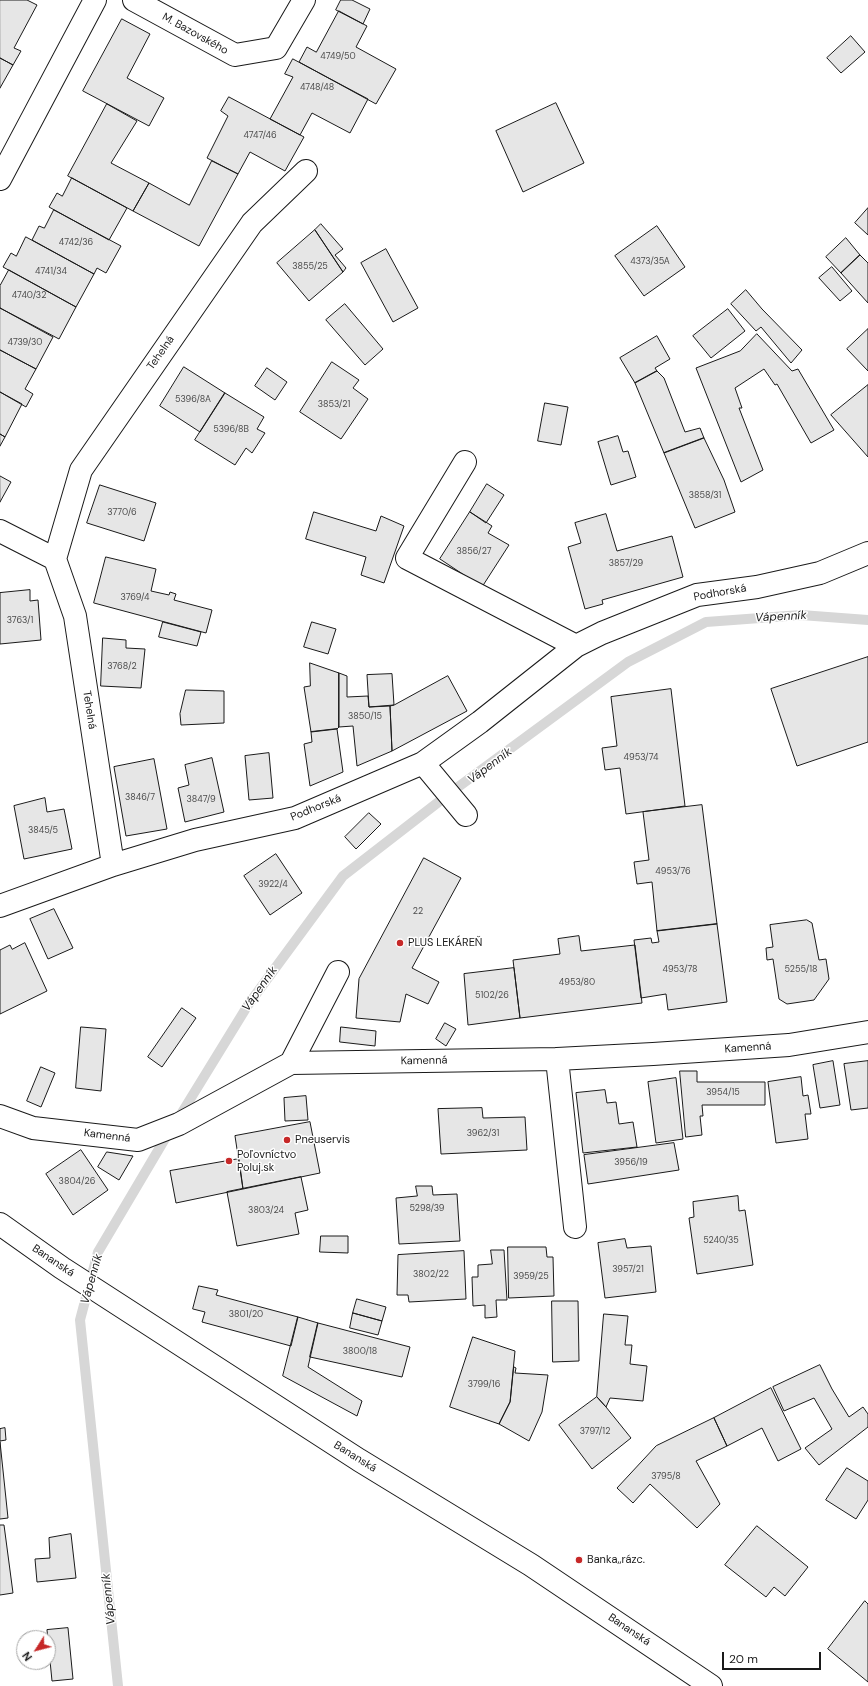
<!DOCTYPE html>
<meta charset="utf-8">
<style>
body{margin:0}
#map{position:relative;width:868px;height:1686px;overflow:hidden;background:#fff;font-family:"DM Sans",sans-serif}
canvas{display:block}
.north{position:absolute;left:16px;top:1630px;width:40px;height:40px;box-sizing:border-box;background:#fff;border:1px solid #a3a3a3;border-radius:50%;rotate:234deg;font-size:11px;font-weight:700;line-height:16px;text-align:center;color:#1a1a1a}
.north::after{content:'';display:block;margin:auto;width:14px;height:18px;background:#c62828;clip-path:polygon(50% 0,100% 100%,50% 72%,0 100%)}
.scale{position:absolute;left:722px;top:1652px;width:99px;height:18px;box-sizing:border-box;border:2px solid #1a1a1a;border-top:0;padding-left:5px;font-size:12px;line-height:14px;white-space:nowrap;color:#1a1a1a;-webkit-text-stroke:3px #fff;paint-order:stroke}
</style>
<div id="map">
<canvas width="868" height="1686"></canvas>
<div class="north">N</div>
<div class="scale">20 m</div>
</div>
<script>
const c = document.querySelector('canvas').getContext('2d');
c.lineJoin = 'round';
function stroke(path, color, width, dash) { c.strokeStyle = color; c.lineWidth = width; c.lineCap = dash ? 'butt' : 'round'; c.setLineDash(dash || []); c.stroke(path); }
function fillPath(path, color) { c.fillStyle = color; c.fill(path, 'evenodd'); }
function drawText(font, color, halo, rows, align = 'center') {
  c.font = font + ' "DM Sans",sans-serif'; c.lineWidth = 3; c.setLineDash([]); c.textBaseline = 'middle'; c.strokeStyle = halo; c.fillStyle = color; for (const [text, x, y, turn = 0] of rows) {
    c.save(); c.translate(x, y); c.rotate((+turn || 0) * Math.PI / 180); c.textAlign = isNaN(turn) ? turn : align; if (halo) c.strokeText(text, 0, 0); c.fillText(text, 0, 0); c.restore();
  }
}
stroke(new Path2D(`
 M178 1119 248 1005 343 876 454 790 628 662 706 622 801 615 868 620
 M118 1686 80 1320 98 1252 169 1132`), '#d7d7d7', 10);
const building = new Path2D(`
 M0 0H27L37 5 14 48 21 51 13 65 0 58Z
 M341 0H352L370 9 363 24 336 10Z
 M339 11 367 26 356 47 396 69 376 104 299 62 307 47 316 52Z
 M122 19 150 34 127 78 164 98 149 126 83 91Z
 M851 36 865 52 841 73 827 58Z
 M0 58 13 65 0 88Z
 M293 59 368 99 350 133 312 113 300 135 270 119 293 77 285 74Z
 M229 97 304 137 285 171 250 152 238 174 207 158 228 116 221 111Z
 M556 103 584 163 523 192 496 131Z
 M107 104 137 121 111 163 149 183 133 211 68 176Z
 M212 161 238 174 199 246 133 211 149 183 189 205Z
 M72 178 127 208 109 240 49 207 57 193 62 196Z
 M868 208V235L855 223Z
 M54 210 121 246 106 273 97 268 94 274 32 240 39 226 44 228Z
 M321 224 343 249 335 255 346 268 343 272 315 230Z
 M657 226 685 267 644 296 615 256Z
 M315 230 343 272 309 301 277 263Z
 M26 237 94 274 76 307 3 267 11 253 16 256Z
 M846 238 860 255 841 273 826 257Z
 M386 249 418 308 393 322 361 263Z
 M860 255 868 263V303L841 273Z
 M832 267 852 291 840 301 819 278Z
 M9 270 76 307 59 339 0 308V286Z
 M746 290 762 309 802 350 791 363 761 327 756 331 731 304Z
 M345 304 383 349 365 365 326 320Z
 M0 308 53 337 36 369 0 350Z
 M728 309 745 331 711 358 693 336Z
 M868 329V371L847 349Z
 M757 334 792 371 798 369 834 430 811 443 777 384 775 385 764 369 735 388 742 408H739L763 470 741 482 696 368 740 351Z
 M657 336 670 359 655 368 657 371 635 383 620 358Z
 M0 350 36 369 25 389 33 394 26 407 0 392Z
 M332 362 359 380 353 388 368 399 341 439 300 412Z
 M184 367 225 393 200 432 160 406Z
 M267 368 287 382 275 400 255 386Z
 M657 371 664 378 685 432 700 428 704 438 664 453 635 383Z
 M868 385V457L831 415Z
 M0 392 22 404 5 437 0 434Z
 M225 393 264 417 257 429 265 433 252 453 246 448 235 465 195 440Z
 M545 403 568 407 561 445 538 441Z
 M0 434 5 437 0 446Z
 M618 436 623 452 628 451 636 477 611 485 598 442Z
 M704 438 724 480 735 512 695 528 664 453Z
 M0 476 11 482 0 502Z
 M487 484 504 495 486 523 470 512Z
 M100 485 156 503 144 541 87 523Z
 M314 512 376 531 381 516 404 526 384 583 361 575 366 557 306 539Z
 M470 512 492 526 488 533 509 545 482 587 440 559Z
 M606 514 617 551 672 536 683 577 602 600 603 604 585 609 568 547 581 543 575 523Z
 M106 557 156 569 151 591 169 595 170 592 176 594 174 600 212 610 206 633 94 603Z
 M30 590V601L38 600 41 640 0 644V593Z
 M163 622 201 632 197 646 159 637Z
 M312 622 336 629 328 654 304 647Z
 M103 638 126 640V648L145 649 141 688 101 686Z
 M868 657V742L797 766 771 689Z
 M310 663 339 673V727L337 729 311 732 304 687 310 686Z
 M339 673 347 676V697L368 696 369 707 390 706 392 751 357 766 353 726 339 727Z
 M392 674 394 705 369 707 367 675Z
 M448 676 467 711 392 751 390 706 394 705Z
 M671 689 685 806 626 814 620 768 605 770 602 748 617 746 611 697Z
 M186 690 224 691V723L181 725 180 714Z
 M337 729 343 772 310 786 304 744 312 742 311 732Z
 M269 753 273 798 249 800 245 756Z
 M212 758 224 812 185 822 178 788 189 785 185 765Z
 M154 759 167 829 126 836 114 767Z
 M45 798 47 812 64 809 72 849 24 859 14 806Z
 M702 805 717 924 657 931 652 882 637 884 634 862 649 860 643 812Z
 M369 813 381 824 356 849 345 837Z
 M276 854 302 893 270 915 244 876Z
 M424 858 461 878 412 968 439 982 428 1004 406 994 400 1022 356 1018 359 979Z
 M54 909 73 948 48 959 30 919Z
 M807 920 812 923 819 960 826 959 829 979 814 1000 787 1004 779 999 773 959 767 960 766 948 773 947 770 925Z
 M717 924 727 1002 668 1010 666 994 641 998 634 940 651 938 652 943 659 942 657 931Z
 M579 936 581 951 635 945 642 1003 520 1018 513 960 560 954 558 939Z
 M25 943 47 991 0 1014V950L10 945 12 949Z
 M514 968 520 1018 468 1025 464 974Z
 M182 1008 196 1018 162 1067 148 1057Z
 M445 1023 456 1029 446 1046 436 1039Z
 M81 1027 106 1029 101 1091 76 1088Z
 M341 1027 376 1031 375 1046 340 1042Z
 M833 1061 840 1105 820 1108 813 1065Z
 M868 1061V1108L851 1110 844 1064Z
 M41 1067 55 1073 41 1107 27 1101Z
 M680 1071H697V1082H765V1105H702L703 1116H700L702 1135 686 1137Z
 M801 1077 803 1096 808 1095 811 1114H805L808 1139 776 1143 768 1082Z
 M676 1078 683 1139 656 1143 648 1082Z
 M605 1090 607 1103 616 1102 619 1124 633 1122 637 1147 583 1153 576 1093Z
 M306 1096 308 1120 285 1121 284 1098Z
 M482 1108 483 1118 525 1117 527 1150 441 1154 438 1109Z
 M310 1122 320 1173 243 1189 235 1136Z
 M674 1143 679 1170 588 1184 584 1155Z
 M81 1150 108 1190 73 1215 46 1174Z
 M107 1152 133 1156 119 1180 98 1167Z
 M239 1159 243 1189 176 1203 170 1171Z
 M301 1177 308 1210 295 1213 299 1234 237 1246 227 1192Z
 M416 1186H432L433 1195 457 1194 460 1241 399 1244 396 1198 417 1196Z
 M738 1196 739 1211 745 1210 753 1265 697 1274 689 1218 694 1217 693 1202Z
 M321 1236H348V1253L320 1252Z
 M625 1239 627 1248 651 1246 656 1292 605 1298 598 1243Z
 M508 1247H546L547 1257H553L554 1296 509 1298Z
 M491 1250H504L507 1300H496L497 1317 485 1318V1305L473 1306 472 1277H478V1265L492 1264Z
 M464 1251 466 1299 409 1302 408 1295H397L398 1255Z
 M199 1286 218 1290 216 1295 298 1317 291 1346 202 1322 205 1312 193 1309Z
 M357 1299 386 1307 382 1321 353 1313Z
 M552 1301H578L579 1361 553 1362Z
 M353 1313 382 1321 378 1335 350 1328Z
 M604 1314 628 1316 625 1345H632L630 1364 647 1366 643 1401 610 1398 606 1407 597 1397Z
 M298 1317 318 1323 308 1367 362 1401 357 1416 283 1376Z
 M318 1323 410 1347 402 1377 310 1357Z
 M473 1337 515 1351 510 1402 499 1424 450 1407Z
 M820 1365 832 1389 849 1417 863 1407 868 1414V1427L819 1465 805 1448 832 1429 814 1398 784 1411 773 1387Z
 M514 1367 516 1368 515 1373 548 1375 542 1412 529 1441 499 1424 510 1402Z
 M771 1388 801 1449 778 1461 762 1428 727 1446 714 1418Z
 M597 1397 606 1407 631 1438 592 1469 559 1425Z
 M714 1418 727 1446 696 1461 720 1504 697 1528 650 1484 633 1503 617 1488 656 1446Z
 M5 1428 6 1440 0 1441V1429Z
 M0 1442 8 1518 0 1519Z
 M847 1468 868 1481V1500L856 1519 826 1500Z
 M0 1525H4L13 1593 0 1595Z
 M757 1526 808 1567 785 1596 774 1587 766 1597 725 1565Z
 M71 1534 76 1578 37 1582 35 1559 50 1558 49 1538Z
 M865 1601 868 1604V1682L828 1649Z
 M68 1628 73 1679 52 1681 47 1630Z`);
fillPath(building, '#e6e6e6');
stroke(building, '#1a1a1a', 1);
const minor = new Path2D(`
 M134 0 235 55 276 48 304 0
 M0 179 95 0
 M465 462 407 558 576 646
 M0 531 55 559
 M423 763 466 815
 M113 865 75 616 55 559 81 470 252 223 306 171
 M0 906 113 865 195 840 295 818 423 763 480 722 576 646 602 633 697 595 757 587 820 573 868 553
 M557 1059 575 1227
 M291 1063 338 972
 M0 1116 33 1128 138 1140 179 1124 291 1063 557 1059 653 1054 789 1045 868 1032`);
const major = new Path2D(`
 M0 1224 62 1268 359 1460 531 1565 711 1686`);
stroke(minor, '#1a1a1a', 24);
stroke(major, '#1a1a1a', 24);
stroke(minor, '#fff', 22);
stroke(major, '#fff', 22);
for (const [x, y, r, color] of [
 [400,943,4,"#c62828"],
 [287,1140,4,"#c62828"],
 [229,1161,4,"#c62828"],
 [579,1560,4,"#c62828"]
]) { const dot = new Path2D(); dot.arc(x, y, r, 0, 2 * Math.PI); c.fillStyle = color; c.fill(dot); stroke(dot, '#fff', 1.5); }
drawText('9px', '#4d4d4d', null, [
 ["4749/50",338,57],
 ["4748/48",317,88],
 ["4747/46",260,136],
 ["4742/36",76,243],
 ["4373/35A",650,262],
 ["3855/25",310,267],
 ["4741/34",51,272],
 ["4740/32",29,296],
 ["4739/30",25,343],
 ["5396/8A",193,400],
 ["3853/21",334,405],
 ["5396/8B",231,430],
 ["3858/31",705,496],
 ["3770/6",122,513],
 ["3856/27",474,552],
 ["3857/29",626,564],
 ["3769/4",135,598],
 ["3763/1",20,621],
 ["3768/2",122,667],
 ["3850/15",365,717],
 ["4953/74",641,758],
 ["3846/7",140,798],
 ["3847/9",201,800],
 ["3845/5",43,831],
 ["4953/76",673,872],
 ["3922/4",273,885],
 ["22",418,912],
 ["4953/78",680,970],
 ["5255/18",801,970],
 ["4953/80",577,983],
 ["5102/26",492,996],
 ["3954/15",723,1093],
 ["3962/31",483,1134],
 ["3956/19",631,1163],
 ["3804/26",77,1182],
 ["5298/39",427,1209],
 ["3803/24",266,1211],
 ["5240/35",721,1241],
 ["3957/21",628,1270],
 ["3802/22",431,1275],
 ["3959/25",531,1277],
 ["3801/20",246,1315],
 ["3800/18",360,1352],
 ["3799/16",484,1385],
 ["3797/12",595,1432],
 ["3795/8",666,1477]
]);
drawText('11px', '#1a1a1a', '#fff', [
 ["M. Bazovského",195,34,29],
 ["Tehelná",161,353,-55],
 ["Podhorská",720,593,-10],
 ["Tehelná",89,710,81],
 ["Podhorská",316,808,-22],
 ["Kamenná",748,1048,-4],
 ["Kamenná",424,1061,-1],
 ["Kamenná",107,1136,7],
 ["Bananská",53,1261,34],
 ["Bananská",355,1457,32],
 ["Bananská",629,1630,34]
]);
drawText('11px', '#1a1a1a', '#fff', [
 ["PLUS LEKÁREŇ",408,943],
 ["Pneuservis",295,1140],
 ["Poľovníctvo",237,1155],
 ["Poluj.sk",237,1168],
 ["Banka,,rázc.",587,1560]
], 'left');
drawText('italic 12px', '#1a1a1a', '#fff', [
 ["Vápenník",781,617,-3],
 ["Vápenník",490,766,-37],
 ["Vápenník",260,989,-55],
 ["Vápenník",92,1279,-74],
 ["Vápenník",109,1599,-96]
]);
</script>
